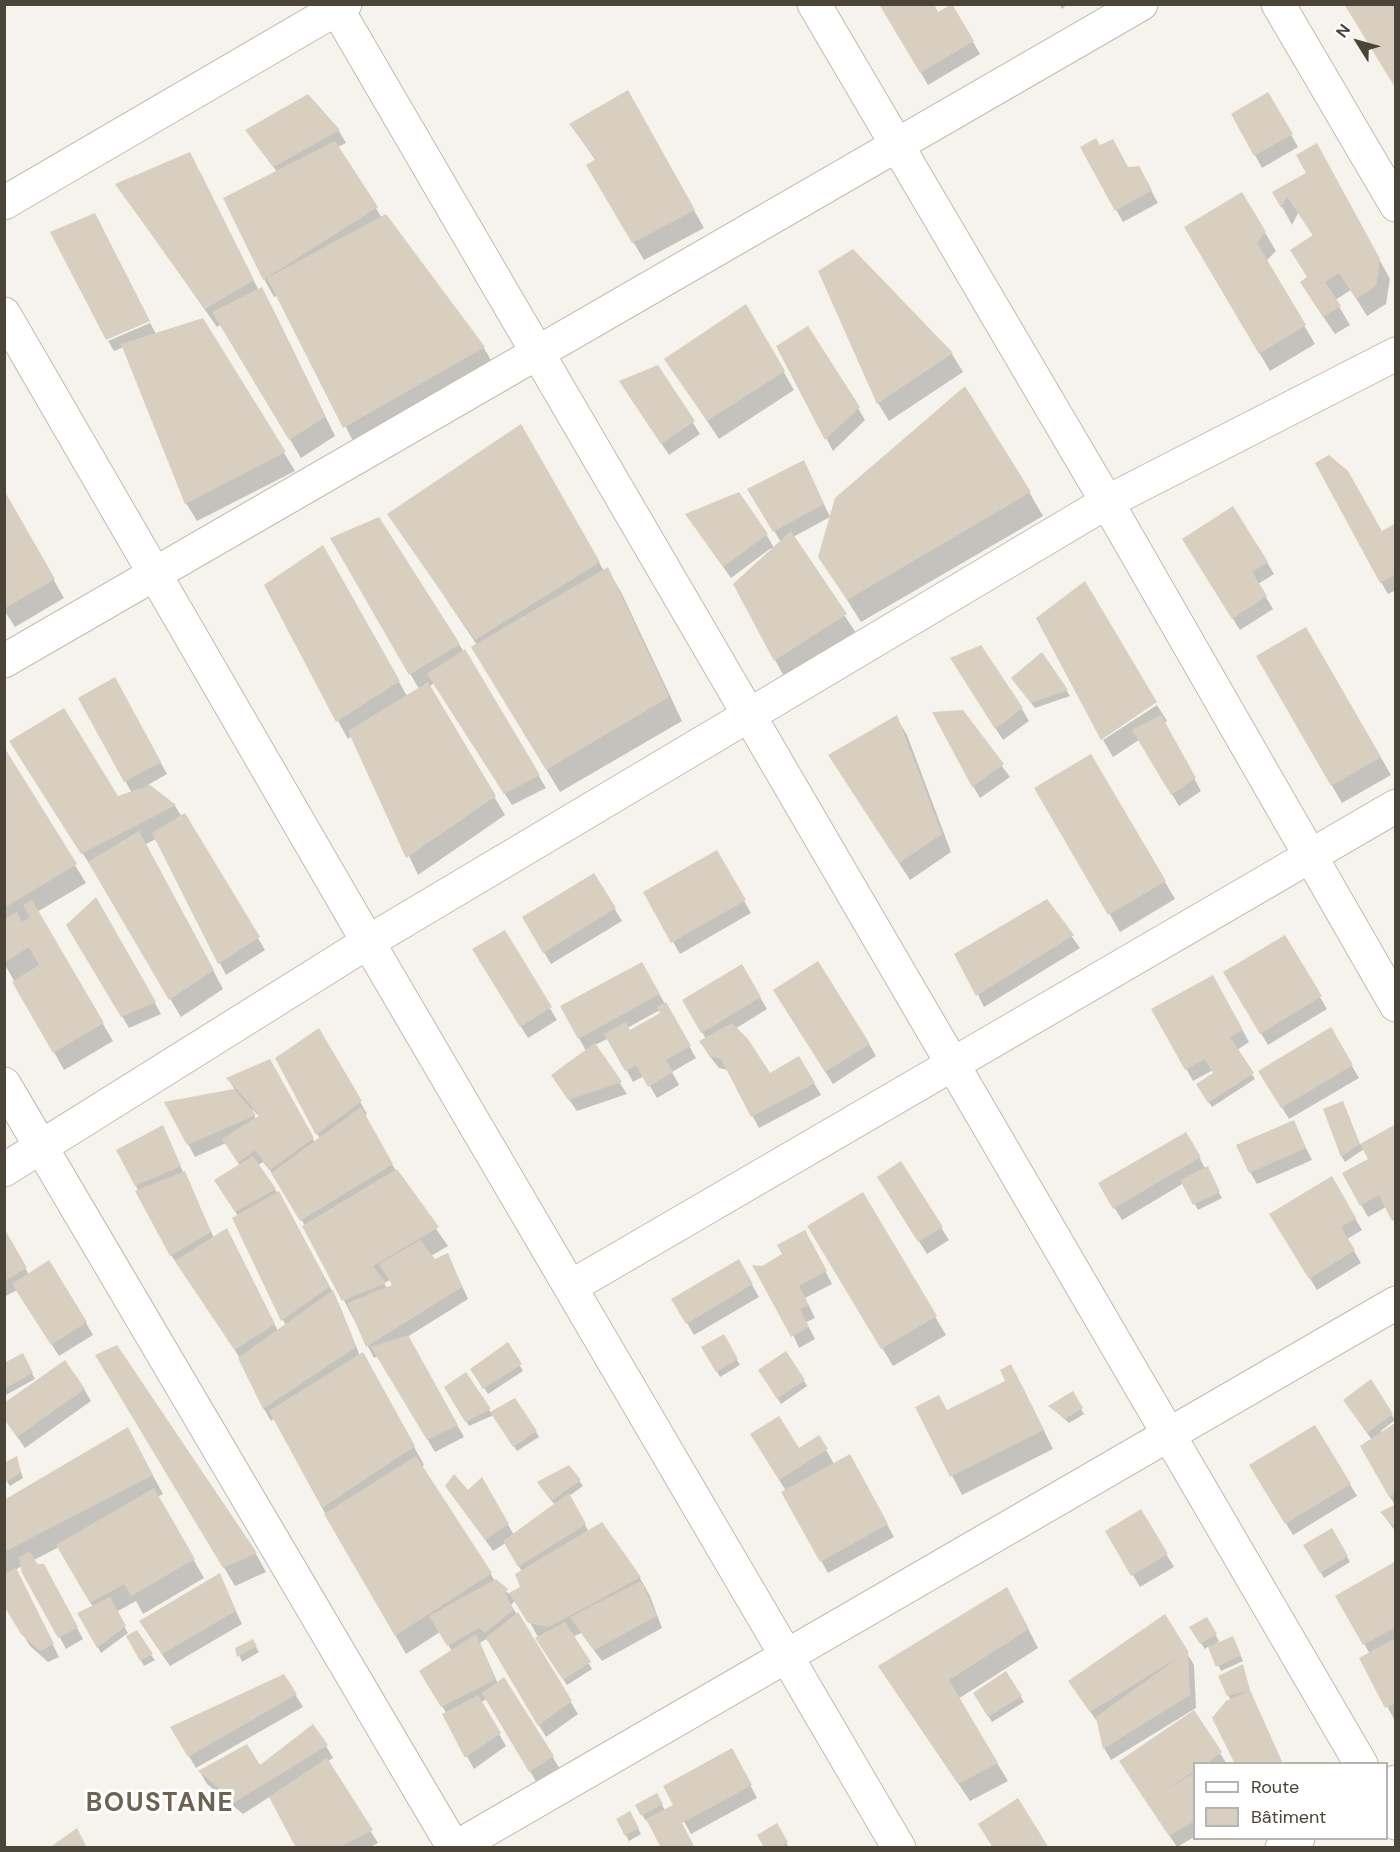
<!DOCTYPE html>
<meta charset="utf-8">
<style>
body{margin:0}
#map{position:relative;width:1400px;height:1852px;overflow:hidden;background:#f6f3ec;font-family:"DM Sans",sans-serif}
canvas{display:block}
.frame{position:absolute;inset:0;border:6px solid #4b4439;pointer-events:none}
.legend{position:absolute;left:1193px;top:1762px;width:195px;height:78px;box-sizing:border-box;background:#fff;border:2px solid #b7b4b0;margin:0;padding:8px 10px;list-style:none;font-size:18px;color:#4b4439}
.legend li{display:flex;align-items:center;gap:12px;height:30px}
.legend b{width:30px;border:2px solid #b7b4b0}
.north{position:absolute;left:1328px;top:12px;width:60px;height:60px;-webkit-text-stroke:4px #fff;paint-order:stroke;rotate:307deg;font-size:16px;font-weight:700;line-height:24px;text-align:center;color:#4b4439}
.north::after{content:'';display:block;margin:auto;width:21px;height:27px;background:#4b4439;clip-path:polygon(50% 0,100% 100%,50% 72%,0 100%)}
</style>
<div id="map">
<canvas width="1400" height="1852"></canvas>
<div class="frame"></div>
<ul class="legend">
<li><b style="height:8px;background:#fff"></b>Route</li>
<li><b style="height:16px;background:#d8cfc1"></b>Bâtiment</li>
</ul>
<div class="north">N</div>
</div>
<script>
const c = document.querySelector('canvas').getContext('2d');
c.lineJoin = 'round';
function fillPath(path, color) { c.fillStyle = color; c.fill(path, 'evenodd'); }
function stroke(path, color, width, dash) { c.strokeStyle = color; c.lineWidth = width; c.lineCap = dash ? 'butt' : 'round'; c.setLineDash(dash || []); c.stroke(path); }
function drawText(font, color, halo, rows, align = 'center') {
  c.font = font + ' "DM Sans",sans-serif'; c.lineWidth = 6; c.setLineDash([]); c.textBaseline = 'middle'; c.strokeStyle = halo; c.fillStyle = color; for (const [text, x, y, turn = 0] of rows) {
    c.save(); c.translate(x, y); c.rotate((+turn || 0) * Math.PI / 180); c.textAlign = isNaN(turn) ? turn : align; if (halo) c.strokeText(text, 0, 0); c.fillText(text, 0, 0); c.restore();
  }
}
fillPath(new Path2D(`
 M881 4 938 14 973 42 980 54 928 85Z
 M1059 4H1068L1062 9Z
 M627 92 704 228 644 260 588 166 596 161 571 125Z
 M1268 94 1298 147 1262 168 1233 114Z
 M308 96 339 131 346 143 338 147 382 218 386 216 484 348 497 371 358 451 278 295 274 297 264 279 277 172 247 130Z
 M1100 147 1127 169 1138 167 1158 203 1123 222 1082 148Z
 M1327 163 1390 279 1386 304 1367 316 1351 290 1335 300 1350 325 1335 334 1312 300 1308 278 1314 237 1298 213 1292 225 1274 192Z
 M200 172 259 291 262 289 272 307 335 436 301 458 221 324 217 327 117 185Z
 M1242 194 1276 251 1266 261 1315 344 1270 371 1186 228Z
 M853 250 952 354 963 372 889 421 878 403Z
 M746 306 794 390 719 439 666 359Z
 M203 320 295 471 197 521 186 503 124 347 114 351 108 341 150 323 156 334Z
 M778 347 858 408 865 420 833 451Z
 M658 367 700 434 669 455 628 394Z
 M520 426 604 571 607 569 621 592 682 721 560 792 486 671 477 645 389 514Z
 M810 474 830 517 793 537 856 633 785 678 775 660 772 550 771 548 731 578 687 515 766 534 774 548 781 542 749 490Z
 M1029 492 1043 516 861 622 820 557Z
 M4 493 64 598 15 627 4 610Z
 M1396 525V590L1388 594 1381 582 1382 533Z
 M332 539 459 644 546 788 512 805 434 683 429 687 505 815 418 875 352 736 348 739 338 721 266 586 322 547 407 696 419 689Z
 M1191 552 1267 562 1274 574 1258 584 1273 609 1240 630Z
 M1306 629 1391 775 1342 803 1258 657Z
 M1042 654 1070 696 1035 708 1016 684Z
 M959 670 1022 709 1029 721 1003 740Z
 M114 679 167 774 148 785 175 806 182 817 185 815 265 950 226 975 156 839 146 844 223 989 181 1017 94 871 22 760 117 798 132 793 80 699Z
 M1157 705 1167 721 1164 723 1201 791 1179 806 1139 740 1113 757 1103 740Z
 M962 712 1010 777 980 798 973 786Z
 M896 717 907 735 951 852 910 880 840 773Z
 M4 750 86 883 37 912 113 1041 64 1070 4 963Z
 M1091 756 1175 899 1120 932 1036 788Z
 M716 852 751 913 680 954 645 893Z
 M594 875 622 921 551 964 524 918Z
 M96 899 161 1014 129 1028 68 925Z
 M1046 901 1080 948 984 1007 978 995Z
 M504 932 557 1020 528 1038 474 950Z
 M1284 937 1327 1009 1268 1045 1225 973Z
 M642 964 696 1058 672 1072 679 1085 657 1098 644 1076 633 1082 609 1038 595 1045 627 1094 577 1111 560 1087 586 1051 562 1007ZM660 1010 662 1013 630 1032 627 1028Z
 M741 966 767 1009 735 1029 770 1076 799 1058 821 1095 759 1128 728 1070 719 1068 708 1054 701 1042 706 1039 684 1001Z
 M1213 977 1249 1042 1237 1050 1255 1079 1212 1107 1198 1085 1215 1073 1213 1070 1193 1081 1153 1010Z
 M782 1003 869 1044 876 1056 833 1084Z
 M1330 1029 1359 1078 1289 1119 1260 1071Z
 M319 1030 367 1114 364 1116 396 1171 448 1246 431 1256 435 1261 448 1255 468 1299 407 1337 464 1437 435 1452 378 1356 374 1358 305 1226 276 1178 263 1162 258 1165 286 1205 339 1304 360 1356 373 1372 424 1465 422 1467 495 1581 509 1594 522 1588V1572L506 1543 493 1551 447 1486 468 1493 482 1480 514 1535 555 1505 542 1488 569 1467 583 1486 569 1496 589 1532 601 1524 640 1578 650 1596 662 1628 602 1661 581 1633 573 1637 592 1669 567 1685 540 1644 539 1639 526 1615 515 1601 511 1605 578 1714 546 1737 491 1644 486 1639 480 1643 498 1684 504 1680 560 1769 537 1783 487 1699 481 1702 506 1746 474 1769 444 1715 447 1714 427 1683 452 1651 440 1632 406 1654 326 1515 274 1418 271 1421 264 1409 240 1358 171 1255 118 1151 162 1127 214 1238 233 1242 278 1331 286 1326 234 1219 238 1216 223 1193 240 1166 226 1143 195 1157 166 1103 235 1090 228 1079 269 1061 315 1143 320 1139 277 1058ZM252 1109 260 1117 256 1119ZM390 1280 393 1286 387 1288 384 1283Z
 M1345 1108 1360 1145 1396 1128V1223L1386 1207 1368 1217 1344 1174 1370 1160 1364 1149 1345 1162 1342 1157 1325 1109Z
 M1293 1122 1312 1160 1257 1184 1250 1172Z
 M1186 1134 1222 1198 1198 1210 1184 1183 1122 1220 1100 1184Z
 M900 1163 949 1240 927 1254 886 1189Z
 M1331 1178 1362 1230 1347 1239 1361 1263 1317 1290 1271 1215Z
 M862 1194 946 1335 893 1366 820 1244Z
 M4 1231 29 1275 86 1323 93 1335 59 1356 17 1290 4 1297Z
 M811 1244 832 1284 805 1298 815 1318 806 1322 815 1339 799 1348 763 1267Z
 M739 1262 759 1297 694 1335 673 1299Z
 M723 1336 740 1365 720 1377 703 1347Z
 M507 1344 523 1371 488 1394 472 1369Z
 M116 1347 256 1554 266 1572 235 1586 108 1374Z
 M22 1355 35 1379 4 1396V1364Z
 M760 1370 804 1381 807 1386 781 1404Z
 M465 1374 491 1413 536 1432 539 1437 517 1451 494 1415 469 1426 446 1387Z
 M1370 1381 1395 1420 1381 1431 1382 1433 1394 1425 1396 1427V1532L1382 1513 1395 1506 1362 1446 1372 1440 1348 1406Z
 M1021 1384 1053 1449 962 1495 917 1407 947 1412Z
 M84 1389 91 1401 25 1448 4 1418Z
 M1072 1393 1084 1414 1069 1423 1050 1406Z
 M1315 1427 1357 1496 1293 1535 1251 1466Z
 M752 1435 798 1450 819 1437 834 1464 849 1456 894 1537 828 1573 783 1492 786 1491Z
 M137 1447 163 1494 157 1497 204 1578 143 1614 136 1601 116 1612 128 1633 101 1653 79 1614 93 1607 59 1547 34 1560 50 1578 83 1639 66 1649 22 1566 15 1570 59 1657 48 1662 30 1646 4 1603V1501Z
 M16 1458 23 1478 10 1486 4 1477V1465Z
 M1140 1511 1174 1567 1140 1587 1107 1531Z
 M1332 1530 1350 1562 1324 1578 1305 1546Z
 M1396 1563V1718L1394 1719 1361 1659 1370 1654 1337 1597Z
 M219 1575 242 1624 170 1666 148 1634Z
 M1017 1607 1038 1648 958 1699 1008 1781 970 1801 891 1684Z
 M1165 1616 1194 1665 1196 1708 1111 1760 1104 1748 1099 1724 1077 1693Z
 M1206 1619 1219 1641 1212 1647 1235 1643 1243 1661 1221 1671 1209 1646 1205 1649 1191 1628Z
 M128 1636 151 1655 155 1660 144 1666Z
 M252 1641 259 1652 242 1662 237 1649Z
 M1242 1666 1252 1698 1283 1764H1237L1231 1700 1228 1695Z
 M1006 1674 1024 1702 992 1722 975 1694Z
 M284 1676 303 1707 196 1768 172 1728Z
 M1193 1712 1227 1764H1194V1837L1177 1847 1128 1773Z
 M326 1746 333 1758 327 1762 378 1843 369 1848H298L271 1796 243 1814 207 1784 200 1772 259 1767Z
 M738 1762 757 1798 691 1834 665 1787Z
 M656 1795 665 1810 646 1821 637 1805Z
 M630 1813 641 1834 629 1841 618 1820Z
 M777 1825 789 1848H766Z`), '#0003');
fillPath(new Path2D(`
 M879 4H934L938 12 952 4 974 41 920 73Z
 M1344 4H1396V89Z
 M628 90 695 210 632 243 586 165 596 159 569 124Z
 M1268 92 1293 134 1254 156 1231 114Z
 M308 94 340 130 273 167 245 130Z
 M1096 138 1100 145 1113 139 1128 167 1139 166 1152 190 1115 211 1080 147Z
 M335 141 378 207 263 280 223 198Z
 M1317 143 1380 259 1376 286 1356 299 1339 273 1325 282 1341 306 1323 317 1300 282 1307 277 1290 250 1313 235 1287 197 1281 208 1272 192 1306 173 1296 155Z
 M190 152 254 280 205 309 115 184Z
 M1242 192 1266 232 1257 243 1306 325 1259 354 1184 227Z
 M95 213 150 321 106 340 50 232Z
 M386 214 485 347 343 428 267 278Z
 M853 249 953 353 877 404 818 271Z
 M262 287 325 417 289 440 212 312Z
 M746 304 785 371 707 421 664 359Z
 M203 318 286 452 185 504 121 344Z
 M808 326 860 407 825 440 776 346Z
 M658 365 695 421 661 444 619 381Z
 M965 386 1031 492 847 600 818 557 835 498Z
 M521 424 600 562 475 640 387 514Z
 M1329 455 1348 471 1382 531 1396 523V574L1380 583 1315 463Z
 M804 460 824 504 773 532 747 489Z
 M4 490 55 579 4 609Z
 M739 492 768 534 723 567 685 514Z
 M1233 506 1268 562 1252 572 1267 596 1232 619 1182 539Z
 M379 517 460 644 409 675 330 538Z
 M791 531 847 614 774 661 733 584Z
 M323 545 400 681 336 722 264 585Z
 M608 567 669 697 546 770 471 647Z
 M1085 581 1157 702 1101 740 1036 618Z
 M1306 627 1381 757 1331 786 1256 656Z
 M981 645 1023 708 995 729 950 658Z
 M465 649 540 775 504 794 427 674Z
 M1042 652 1068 690 1031 703 1011 678Z
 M115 677 161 762 124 782 78 698Z
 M428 682 496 796 406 858 348 731Z
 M64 708 118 796 150 785 176 805 81 854 9 741Z
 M963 710 1004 764 972 787 932 712Z
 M897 715 942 834 899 863 828 755Z
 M1161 715 1196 778 1171 795 1132 730Z
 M4 747 77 864 4 908Z
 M1091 754 1166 881 1108 915 1034 788Z
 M185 813 260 937 218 964 152 833Z
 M139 831 214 970 169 1000 88 862Z
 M717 850 746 900 671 943 643 892Z
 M594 873 616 908 543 953 522 917Z
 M96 897 156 1002 121 1017 66 925Z
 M1047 899 1074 935 976 996 954 954Z
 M32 900 104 1023 53 1053 12 982 39 965 29 947 5 962V919L17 912 22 922 30 917 23 905Z
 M505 930 552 1007 520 1027 472 949Z
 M1285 935 1322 996 1260 1034 1223 972Z
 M818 961 870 1044 825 1072 773 990Z
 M642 962 660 994 578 1039 560 1006Z
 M742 964 761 997 701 1033 682 1000Z
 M1213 975 1243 1030 1230 1037 1254 1073 1208 1103 1196 1084 1213 1073 1205 1059 1185 1070 1151 1009Z
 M666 1002 691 1046 666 1060 673 1072 648 1087 636 1065 625 1071 604 1034 626 1022 630 1030 660 1013 657 1007Z
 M732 1023 748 1039 770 1073 799 1056 815 1083 751 1117 721 1059 710 1056 699 1041Z
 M1331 1027 1353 1065 1281 1108 1258 1071Z
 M319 1028 362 1101 316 1135 275 1058Z
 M595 1043 622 1082 568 1100 551 1075Z
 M270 1059 314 1138 270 1170 255 1150 238 1163 222 1139 260 1115 226 1078Z
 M234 1089 256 1115 187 1145 164 1102Z
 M1343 1101 1360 1144 1341 1157 1323 1109Z
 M361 1107 393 1164 300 1221 271 1173Z
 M1294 1120 1306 1148 1249 1173 1236 1145Z
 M1396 1124V1219L1392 1221 1379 1195 1360 1206 1342 1173 1368 1159 1360 1144Z
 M163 1125 181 1166 135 1186 116 1150Z
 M1186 1132 1201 1157 1113 1209 1098 1183Z
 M253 1156 276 1189 235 1212 214 1180Z
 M901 1161 943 1227 918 1242 877 1177Z
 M1208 1166 1220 1192 1193 1205 1180 1180Z
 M397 1169 439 1227 373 1266 386 1283 342 1301 302 1226Z
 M185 1171 211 1232 170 1256 135 1191Z
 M1332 1176 1356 1218 1341 1227 1355 1250 1309 1279 1269 1214Z
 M279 1191 329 1287 281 1321 232 1218Z
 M863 1192 937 1316 881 1349 807 1226Z
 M4 1228 27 1268 4 1281Z
 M227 1228 275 1324 235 1350 175 1261Z
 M805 1230 827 1271 799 1286 809 1305 800 1309 809 1327 791 1337 752 1265 762 1266 782 1254 777 1245Z
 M420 1240 435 1259 448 1253 462 1287 366 1347 347 1303 392 1285 379 1264Z
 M739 1259 753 1284 686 1324 671 1299Z
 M49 1260 87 1322 51 1345 12 1284Z
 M333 1290 356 1347 263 1409 238 1358Z
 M724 1334 738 1359 716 1372 701 1347Z
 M408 1335 458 1425 427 1440 371 1347Z
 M508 1342 522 1364 483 1389 470 1369Z
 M117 1345 257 1553 223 1568 95 1355Z
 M786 1351 805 1380 777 1399 758 1370Z
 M363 1352 415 1446 322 1508 269 1411Z
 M23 1353 33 1373 4 1389V1363Z
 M65 1360 85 1389 17 1437 4 1419V1403Z
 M1011 1364 1044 1430 950 1477 915 1407 939 1395 947 1410 1005 1381 1000 1370Z
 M466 1372 491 1409 465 1422 444 1387Z
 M1371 1379 1393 1414 1367 1433 1343 1400Z
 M1073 1391 1083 1408 1065 1419 1048 1406Z
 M515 1398 537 1431 513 1447 490 1412Z
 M779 1416 799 1448 819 1435 828 1449 779 1480 750 1434Z
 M1395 1423 1396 1493 1389 1497 1360 1446Z
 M1315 1425 1351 1484 1285 1524 1249 1465Z
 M128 1427 153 1475 4 1552V1500Z
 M850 1454 888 1524 820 1562 781 1492Z
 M17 1456 21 1472 6 1482 4 1463Z
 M416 1456 492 1573 395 1636 324 1514Z
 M569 1465 581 1480 551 1501 537 1482Z
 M454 1474 468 1490 482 1477 509 1524 485 1540 445 1486Z
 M154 1488 195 1559 131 1596 124 1584 90 1603 56 1545Z
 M569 1493 586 1524 518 1567 503 1541Z
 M1396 1504V1528L1380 1512Z
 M1141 1509 1168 1554 1131 1576 1105 1531Z
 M602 1522 641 1577 549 1627 528 1623 509 1593 520 1587 515 1574Z
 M1332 1528 1348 1556 1320 1573 1303 1545Z
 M30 1551 37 1564H44L78 1627 58 1638 22 1573 19 1557Z
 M1396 1561V1627L1363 1645 1335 1596Z
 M16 1568 54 1644 40 1651 21 1634 4 1606V1574Z
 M220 1573 236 1611 162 1654 139 1621Z
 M496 1579 508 1589 505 1592 513 1610 485 1633 479 1628 447 1646 429 1616Z
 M641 1581 657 1616 594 1650 570 1617Z
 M1007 1587 1029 1629 949 1680 998 1763 958 1784 878 1666Z
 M110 1597 126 1626 97 1648 77 1613Z
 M518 1612 572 1701 538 1726 486 1638Z
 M1165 1614 1188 1651 1190 1695 1103 1749 1096 1717 1182 1655 1090 1712 1068 1681Z
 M1207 1617 1217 1634 1200 1644 1189 1627Z
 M565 1622 591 1662 563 1680 535 1638Z
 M137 1630 153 1654 140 1661 126 1636Z
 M476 1634 495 1680 441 1707 419 1671Z
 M1233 1636 1241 1655 1216 1667 1208 1647Z
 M1396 1638V1703L1385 1708 1359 1658Z
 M253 1639 257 1646 237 1657 235 1648Z
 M1243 1664 1250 1690 1283 1764H1235L1212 1718 1226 1701 1250 1690 1227 1696 1218 1676Z
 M1006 1671 1022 1696 988 1717 973 1693Z
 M284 1674 297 1694 188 1757 170 1727Z
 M504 1677 554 1756 529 1772 482 1693Z
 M478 1695 501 1733 465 1758 442 1714Z
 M1194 1710 1222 1752 1206 1764H1194V1771L1165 1791 1194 1773V1821L1169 1836 1119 1761Z
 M313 1724 328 1745 235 1802 198 1771 247 1744 260 1765Z
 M732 1748 752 1785 682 1823 695 1848H661L646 1819 673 1805 663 1786Z
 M327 1758 373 1830 338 1848H296L269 1797Z
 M657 1793 663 1804 641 1816 635 1805Z
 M1018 1798 1049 1848H993L978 1824Z
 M630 1811 639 1828 625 1836 616 1819Z
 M777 1823 788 1842 778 1848H764L757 1835Z
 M77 1828 87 1848H49Z`), '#d8cfc1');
const minor = new Path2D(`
 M334 4 1361 1764
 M814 4 1107 502 1396 1005
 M1278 4 1396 205
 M4 203 345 4
 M4 314 368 942 899 1848
 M4 661 1141 4
 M4 1084 454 1848
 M4 1170 368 942 1107 502 1396 354
 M572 1286 1396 806
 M1386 1787 1396 1782
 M1386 1808 1396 1823
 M455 1848 1396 1303
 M1282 1848 1298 1838`);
stroke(minor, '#c2bbae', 35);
stroke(minor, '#fff', 33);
c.letterSpacing = '1.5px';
drawText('bold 26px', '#6e6250', '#fff', [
 ["BOUSTANE",160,1804]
]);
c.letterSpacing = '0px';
</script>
